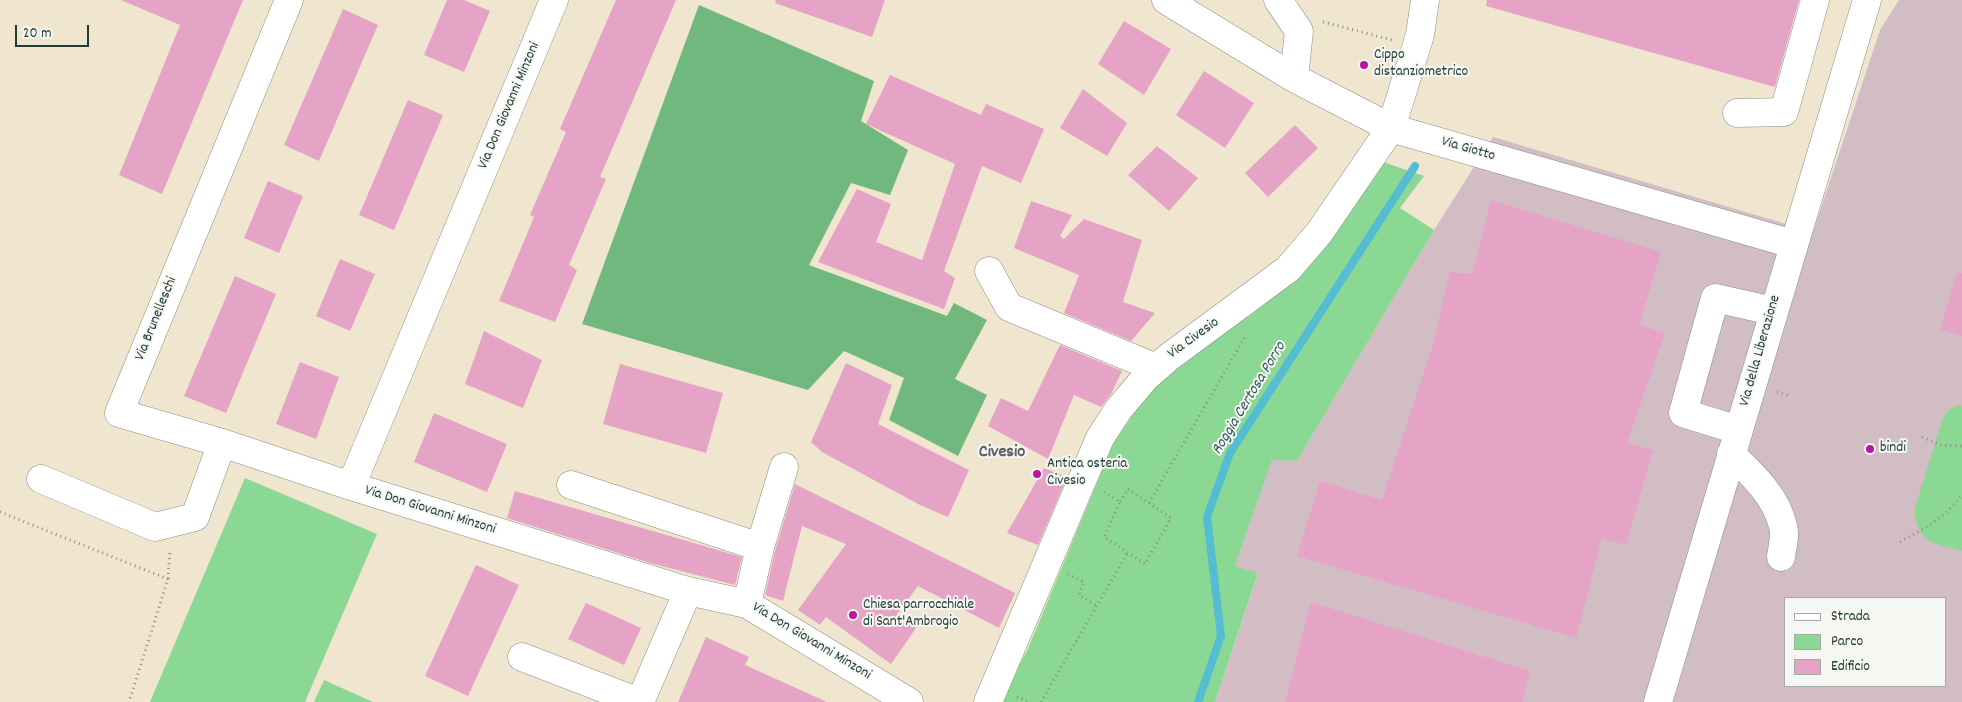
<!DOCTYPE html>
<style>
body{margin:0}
#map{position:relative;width:1962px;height:702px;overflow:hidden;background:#f0e5ce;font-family:Dekko,sans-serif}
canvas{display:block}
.legend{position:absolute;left:1784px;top:597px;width:162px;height:90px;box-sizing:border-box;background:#f6f6f2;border:1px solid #a0aca6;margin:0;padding:6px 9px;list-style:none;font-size:15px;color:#1f3d34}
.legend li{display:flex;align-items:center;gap:10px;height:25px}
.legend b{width:25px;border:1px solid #a0aca6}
.scale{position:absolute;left:15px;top:25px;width:74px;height:22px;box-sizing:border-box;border:2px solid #1f3d34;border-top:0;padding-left:6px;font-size:15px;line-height:18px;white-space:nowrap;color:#1f3d34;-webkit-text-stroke:4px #f6f6f2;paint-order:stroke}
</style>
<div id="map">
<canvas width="1962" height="702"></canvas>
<ul class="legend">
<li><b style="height:6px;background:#fff"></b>Strada</li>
<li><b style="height:14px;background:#8bd794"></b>Parco</li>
<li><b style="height:14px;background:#e5a4c6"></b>Edificio</li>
</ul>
<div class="scale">20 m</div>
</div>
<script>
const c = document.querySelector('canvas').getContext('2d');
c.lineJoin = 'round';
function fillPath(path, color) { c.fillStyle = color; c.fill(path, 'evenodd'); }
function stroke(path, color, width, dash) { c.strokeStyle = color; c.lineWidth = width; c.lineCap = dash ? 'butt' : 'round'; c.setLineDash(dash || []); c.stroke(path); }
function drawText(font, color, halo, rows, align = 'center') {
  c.font = font + ' Dekko,sans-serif'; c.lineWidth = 4; c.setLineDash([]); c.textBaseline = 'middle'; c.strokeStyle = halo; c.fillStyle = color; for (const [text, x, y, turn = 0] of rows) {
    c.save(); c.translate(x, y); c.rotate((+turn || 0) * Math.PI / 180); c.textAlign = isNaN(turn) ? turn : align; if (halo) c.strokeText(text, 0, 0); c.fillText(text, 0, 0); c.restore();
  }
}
fillPath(new Path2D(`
 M1899 0H1962V702H1215L1258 574 1235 566 1272 459 1297 461 1434 230 1493 137 1813 232 1880 30ZM1786 598H1946V686H1786Z`), '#d2bdc5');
fillPath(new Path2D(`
 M1383 162 1424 176 1400 208 1434 230 1297 461 1272 460 1235 566 1258 573 1215 702H997L1027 651 1114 442 1150 390 1229 328 1251 315 1286 285 1369 186Z
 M1960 405 1962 406V551C1934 543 1918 544 1914 511L1943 418 1951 408Z
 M245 478 377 534 305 702H150Z
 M324 680 373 702H314Z`), '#8bd794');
fillPath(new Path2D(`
 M699 5 874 81 861 121 908 150 890 195 851 183 809 265 947 316 954 303 987 320 955 379 987 395 958 456 889 420 904 378 844 351 808 390 582 324Z`), '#70b87e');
stroke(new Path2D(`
 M1198 702 1221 636 1207 517 1230 453 1415 166`), '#55bdd2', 8);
fillPath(new Path2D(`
 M121 0H243L162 194 119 175 180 25Z
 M447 0H464L490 11 464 72 424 55Z
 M616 0H676L600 177 606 179 569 265 577 270 555 322 499 301 534 217 530 215 566 132 560 129Z
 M776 0H885L872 37 775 3Z
 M1487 0H1799L1775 87 1486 6Z
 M343 9 378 25 319 161 284 145Z
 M1124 21 1171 49 1144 95 1098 64Z
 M1204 71 1254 103 1225 148 1176 115Z
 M890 75 981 115 986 104 1044 129 1021 183 982 166 944 271 955 278 944 309 818 262 857 189 891 204 876 242 922 260 955 164 866 124Z
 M1083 89 1127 123 1107 156 1060 128Z
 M408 100 443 115 394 230 359 215Z
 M1295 125 1318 148 1268 197 1245 173Z
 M1157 146 1198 178 1169 211 1128 175Z
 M268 181 303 196 279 253 244 238Z
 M1491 200 1661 252 1639 325 1665 333 1627 443 1653 450 1626 545 1602 538 1576 638 1297 556 1320 481 1382 500 1432 348 1450 272 1472 274Z
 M1031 201 1072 215 1060 236 1064 239 1084 219 1142 240 1123 302 1155 313 1131 341 1064 313 1079 275 1014 248Z
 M340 259 375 274 350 331 316 316Z
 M1957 273H1962V336L1940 329Z
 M235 276 276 294 226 413 184 396Z
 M484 331 542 360 523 408 465 384Z
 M1060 345 1122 371 1111 394 1101 407 1074 395 1048 459 988 426 1001 398 1028 411Z
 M300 362 339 377 316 439 276 424Z
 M846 363 892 385 878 424 969 470 948 517 920 505 822 452 811 442Z
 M620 364 723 393 706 453 603 424Z
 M434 413 507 444 487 492 414 462Z
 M1044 468 1067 477 1038 545 1007 533Z
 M795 484 1015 593 999 628 918 586 897 614 916 628 891 664 826 617 820 625 798 610 846 544 802 526 783 601 765 595 775 551Z
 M515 491 742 557 735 585 650 563 507 518Z
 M476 565 519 585 468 696 425 676Z
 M1311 602 1530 671 1522 702H1285Z
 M586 603 641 628 624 665 568 639Z
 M706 637 749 657 745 665 827 702H678Z`), '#e5a4c6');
const minor = new Path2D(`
 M289 0 119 413 222 443 351 486
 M554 0 351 486 688 591 747 604 909 702
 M1166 0 1294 78 1391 128 1793 244
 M1278 0 1299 31 1294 78
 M1737 113 1784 112 1815 0
 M989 271 1009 307 1156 368
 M1738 430 1683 413 1715 298 1773 311
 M1731 454C1752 474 1776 496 1783 526 1786 535 1782 548 1781 557
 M41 479 155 527 195 517 222 443
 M571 485 760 547
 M747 604 760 547 784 467
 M522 657 639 702
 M640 702 688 591
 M988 702 1100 438 1118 410 1146 377 1169 357 1288 269 1319 233 1391 128 1420 35 1425 0
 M1658 702 1867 0`);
stroke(minor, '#889181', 29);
stroke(new Path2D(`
 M1323 22 1392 40
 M1777 392 1791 396
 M1922 437 1940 445 1962 446
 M1104 492 1120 502 1104 537 1145 564 1171 518 1128 489 1120 502
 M1149 503 1246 335
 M0 512 168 579 129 702
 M1900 542C1923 529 1946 517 1962 495
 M1068 574 1084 582 1079 595 1097 606
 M168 579 170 550
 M1017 697 1028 702
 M1041 702 1128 552`), '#889181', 3, [1, 4]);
stroke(minor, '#fff', 28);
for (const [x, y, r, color] of [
 [1364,65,5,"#b5179e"],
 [1870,449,5,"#b5179e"],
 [1037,474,5,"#b5179e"],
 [853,615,5,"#b5179e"]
]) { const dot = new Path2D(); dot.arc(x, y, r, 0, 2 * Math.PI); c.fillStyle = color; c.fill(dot); stroke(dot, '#f6f6f2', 2); }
drawText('15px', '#1f3d34', '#f6f6f2', [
 ["Cippo",1374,56],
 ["distanziometrico",1374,73],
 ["bindi",1880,449],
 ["Antica osteria",1047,465],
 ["Civesio",1047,482],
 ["Chiesa parrocchiale",863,606],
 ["di Sant'Ambrogio",863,623]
], 'left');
drawText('15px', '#1f3d34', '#f6f6f2', [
 ["Via Don Giovanni Minzoni",510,106,-67],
 ["Via Giotto",1468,150,16],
 ["Via Brunelleschi",157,319,-68],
 ["Via Civesio",1194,339,-36],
 ["Via della Liberazione",1761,351,-74],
 ["Via Don Giovanni Minzoni",430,511,17],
 ["Via Don Giovanni Minzoni",811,642,31]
]);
drawText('italic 16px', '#2c5d5c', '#f6f6f2', [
 ["Roggia Certosa Porro",1250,399,-59]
]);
drawText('bold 18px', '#646167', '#f6f6f2', [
 ["Civesio",1002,454]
]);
</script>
